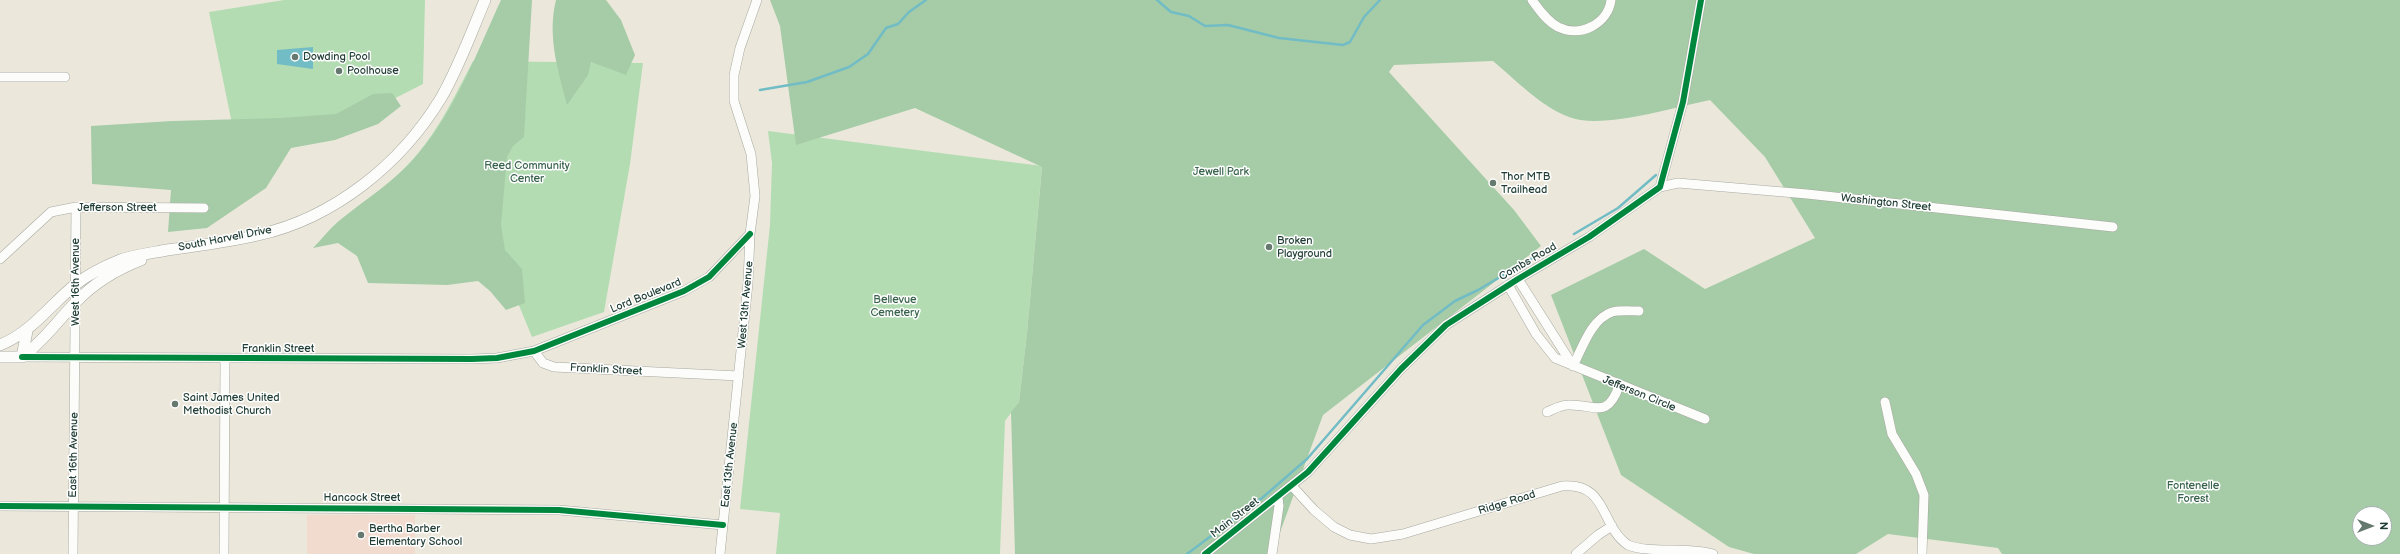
<!DOCTYPE html>
<style>
body{margin:0}
#map{position:relative;width:2400px;height:554px;overflow:hidden;background:#ebe8db;font-family:"Balsamiq Sans",sans-serif}
canvas{display:block}
.north{position:absolute;left:2352px;top:506px;width:40px;height:40px;box-sizing:border-box;background:#fff;border:1px solid #a5b1ae;border-radius:50%;rotate:90deg;font-size:11px;font-weight:700;line-height:16px;text-align:center;color:#1f3d34}
.north::after{content:'';display:block;margin:auto;width:14px;height:18px;background:#66796e;clip-path:polygon(50% 0,100% 100%,50% 72%,0 100%)}
</style>
<div id="map">
<canvas width="2400" height="554"></canvas>
<div class="north">N</div>
</div>
<script>
const c = document.querySelector('canvas').getContext('2d');
c.lineJoin = 'round';
function fillPath(path, color) { c.fillStyle = color; c.fill(path, 'evenodd'); }
function stroke(path, color, width, dash) { c.strokeStyle = color; c.lineWidth = width; c.lineCap = dash ? 'butt' : 'round'; c.setLineDash(dash || []); c.stroke(path); }
function drawText(font, color, halo, rows, align = 'center') {
  c.font = font + ' "Balsamiq Sans",sans-serif'; c.lineWidth = 3; c.setLineDash([]); c.textBaseline = 'middle'; c.strokeStyle = halo; c.fillStyle = color; for (const [text, x, y, turn = 0] of rows) {
    c.save(); c.translate(x, y); c.rotate((+turn || 0) * Math.PI / 180); c.textAlign = isNaN(turn) ? turn : align; if (halo) c.strokeText(text, 0, 0); c.fillText(text, 0, 0); c.restore();
  }
}
fillPath(new Path2D(`
 M307 515H415V554H307Z`), '#f1dbcf');
fillPath(new Path2D(`
 M284 0H425L423 84 368 112 236 143 209 12Z
 M473 61 643 63 630 164 604 312 532 337 504 269 371 271 372 196C426 156 443 119 473 61Z
 M768 131 1042 166 1027 333 1019 402 1005 421 1000 554H776L780 513 740 509 770 225 772 163Z`), '#b3dcb3');
fillPath(new Path2D(`
 M501 0H532L524 137 513 146 507 157 501 225 505 250 522 269 525 303 506 310 490 291 478 281 447 285 368 283 357 256 338 243 313 248C322 239 330 228 340 220 367 198 397 180 419 153 456 109 477 52 501 0Z
 M556 0H606L621 20 635 55 626 75 591 62 588 75 567 105C558 70 547 36 556 0Z
 M770 0H2400V554H2002L1998 548 1888 534 1856 554H1754L1729 547 1621 475 1551 295 1644 249 1705 289 1815 238 1765 157 1710 100C1675 107 1601 130 1569 117 1540 106 1516 80 1493 61L1394 65 1389 72 1514 210 1541 246 1323 415 1272 554H1015L1011 412 1019 402 1027 333 1042 167 915 108 796 145 780 26ZM2360 514H2384V538H2360Z
 M392 93 401 106 378 124 335 140 291 148 266 188 207 228 168 232 171 190 92 184 91 126 172 121 281 118 336 114 373 94Z`), '#a5cca7');
fillPath(new Path2D(`
 M313 47V69L277 64V50Z`), '#71bcc5');
stroke(new Path2D(`
 M1157 0 1171 12 1189 16 1205 26 1228 25 1279 38 1343 45 1350 42 1364 17 1380 0
 M760 90 807 82 849 67 868 54 886 28 898 24 909 12 926 0
 M1574 234 1618 208 1656 175
 M1187 554 1262 498 1307 459 1423 325 1455 301 1478 290 1551 247`), '#71bcc5', 2.5);
const minor = new Path2D(`
 M1532 0C1539 10 1547 21 1558 27 1580 38 1608 24 1611 0
 M0 77H65
 M1660 187 1678 183 1807 194 2113 227
 M0 259 51 212 76 207 204 208
 M1518 279 1573 366
 M1508 285 1536 334 1555 358 1705 419
 M534 351 543 363 554 367 739 376
 M22 357 472 359 497 358 534 351 684 291 709 277 750 234
 M1573 366C1582 349 1591 319 1612 312 1620 310 1630 311 1639 311
 M1885 402 1892 434 1916 474 1924 495 1922 554
 M1547 412C1554 409 1561 405 1568 405 1595 404 1607 420 1619 386
 M1292 486 1314 510 1334 527 1350 535 1371 539 1403 534 1562 486C1608 482 1600 526 1628 545 1649 554 1687 546 1713 554
 M0 506 559 510 723 525
 M73 554 76 207
 M224 554 225 358
 M720 554 748 283 750 234 755 196 751 154 734 101V75L740 48 757 0
 M1205 554 1308 472 1401 369 1446 325 1518 279 1589 237 1660 187 1683 102 1701 0
 M1272 554 1279 506 1278 498
 M1576 554 1598 535 1612 526`);
const major = new Path2D(`
 M0 345C32 332 50 305 76 284 89 274 105 266 120 260 135 255 151 253 167 250 197 246 228 242 258 235 334 218 401 164 441 98 459 67 471 33 485 0
 M0 357H22
 M22 357C43 342 58 320 76 302 93 284 118 269 141 260
 M22 357 27 331`);
stroke(minor, '#a7a8a0', 10);
stroke(major, '#a7a8a0', 12);
stroke(minor, '#fcfcfa', 9);
stroke(major, '#fcfcfa', 11);
stroke(new Path2D(`
 M22 357 472 359 497 358 534 351 684 291 709 277 750 234
 M0 506 559 510 723 525
 M1205 554 1308 472 1401 369 1446 325 1518 279 1589 237 1660 187 1683 102 1701 0`), '#00873e', 6);
for (const [x, y, r, color] of [
 [295,57,4,"#66796e"],
 [339,71,4,"#66796e"],
 [1493,183,4,"#66796e"],
 [1269,247,4,"#66796e"],
 [175,404,4,"#66796e"],
 [361,535,4,"#66796e"]
]) { const dot = new Path2D(); dot.arc(x, y, r, 0, 2 * Math.PI); c.fillStyle = color; c.fill(dot); stroke(dot, '#fff', 1.5); }
drawText('11px', '#1f3d34', '#fff', [
 ["Dowding Pool",303,57],
 ["Poolhouse",347,71],
 ["Thor MTB",1501,177],
 ["Trailhead",1501,190],
 ["Broken",1277,241],
 ["Playground",1277,254],
 ["Saint James United",183,398],
 ["Methodist Church",183,411],
 ["Bertha Barber",369,529],
 ["Elementary School",369,542]
], 'left');
drawText('11px', '#38624c', '#fff', [
 ["Reed Community",527,166],
 ["Center",527,179],
 ["Jewell Park",1221,172],
 ["Bellevue",895,300],
 ["Cemetery",895,313],
 ["Fontenelle",2193,486],
 ["Forest",2193,499]
]);
drawText('11px', '#1f3d34', '#fff', [
 ["Washington Street",1886,203,6],
 ["Jefferson Street",117,208],
 ["South Harvell Drive",225,239,-11],
 ["Combs Road",1528,262,-30],
 ["West 16th Avenue",76,282,-90],
 ["Lord Boulevard",646,296,-22],
 ["West 13th Avenue",746,305,-85],
 ["Franklin Street",278,349],
 ["Franklin Street",606,370,3],
 ["Jefferson Circle",1639,394,22],
 ["East 16th Avenue",74,455,-89],
 ["East 13th Avenue",730,465,-84],
 ["Hancock Street",362,498],
 ["Ridge Road",1507,503,-17],
 ["Main Street",1235,518,-38]
]);
</script>
